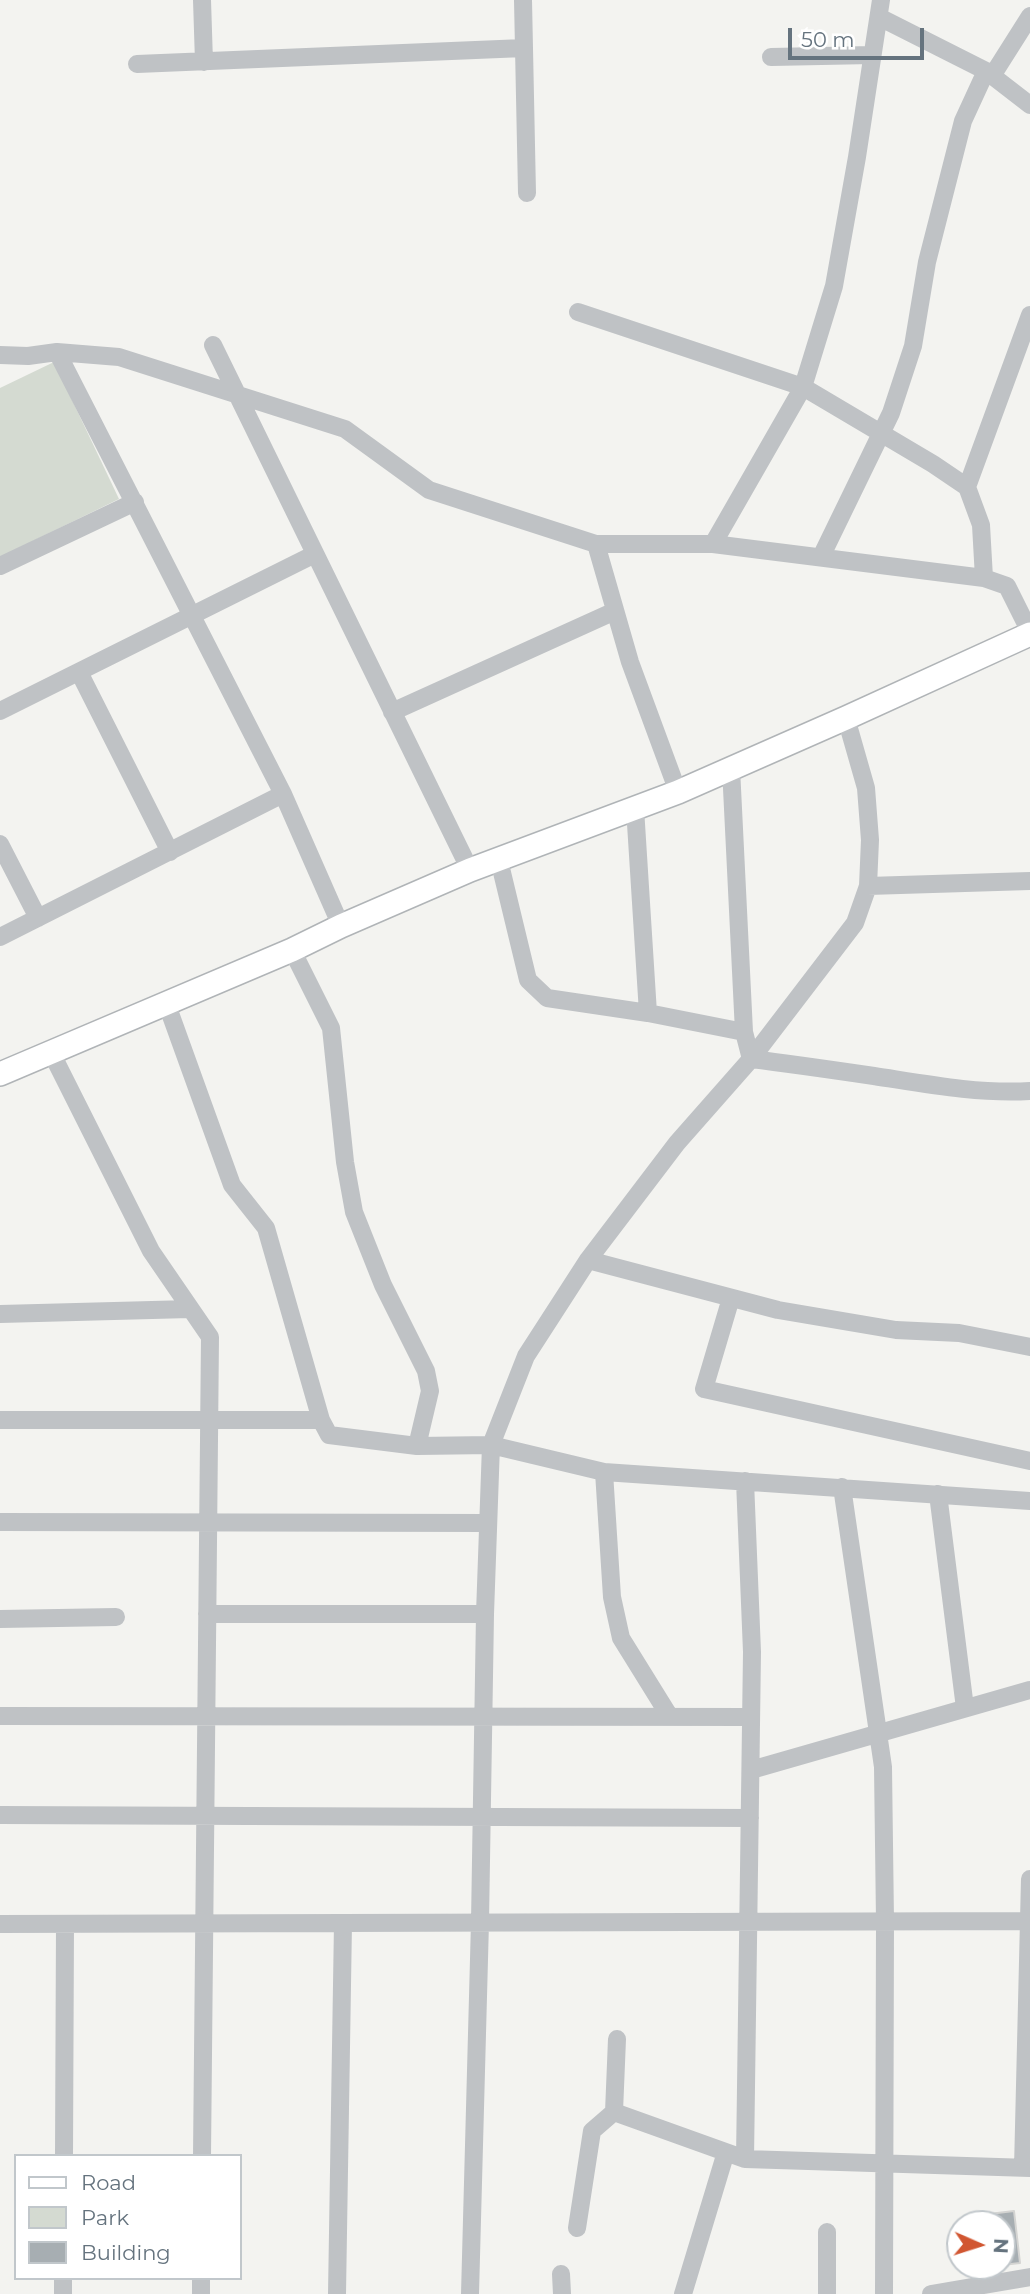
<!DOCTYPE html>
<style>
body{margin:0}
#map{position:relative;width:1030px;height:2294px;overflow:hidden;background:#f3f3f0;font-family:Montserrat,sans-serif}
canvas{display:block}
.legend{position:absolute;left:14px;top:2154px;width:228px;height:126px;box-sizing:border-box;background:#fff;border:2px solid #c1c7cb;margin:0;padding:9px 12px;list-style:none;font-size:21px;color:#65737e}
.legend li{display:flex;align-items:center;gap:14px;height:35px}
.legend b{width:35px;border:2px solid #c1c7cb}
.north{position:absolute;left:946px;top:2210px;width:70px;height:70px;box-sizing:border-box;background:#fff;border:2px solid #c1c7cb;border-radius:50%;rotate:93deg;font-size:19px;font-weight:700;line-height:28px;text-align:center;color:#65737e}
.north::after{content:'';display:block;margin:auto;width:24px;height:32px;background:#d15631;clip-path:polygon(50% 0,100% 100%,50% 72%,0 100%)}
.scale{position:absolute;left:788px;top:28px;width:136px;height:32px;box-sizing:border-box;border:4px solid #65737e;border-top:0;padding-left:9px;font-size:21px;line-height:24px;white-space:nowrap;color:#65737e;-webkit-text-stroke:5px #fff;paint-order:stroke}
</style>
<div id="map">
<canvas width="1030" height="2294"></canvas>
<ul class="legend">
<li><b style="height:9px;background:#fff"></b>Road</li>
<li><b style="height:19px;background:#d4dad1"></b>Park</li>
<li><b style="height:19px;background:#a7aeb2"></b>Building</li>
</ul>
<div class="north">N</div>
<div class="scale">50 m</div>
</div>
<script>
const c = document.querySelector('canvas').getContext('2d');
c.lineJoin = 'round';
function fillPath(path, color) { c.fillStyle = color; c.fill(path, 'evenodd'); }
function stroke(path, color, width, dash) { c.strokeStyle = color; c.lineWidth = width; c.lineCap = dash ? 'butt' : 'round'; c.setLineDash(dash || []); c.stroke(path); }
fillPath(new Path2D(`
 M54 362 119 499 0 557V388Z`), '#d4dad1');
const building = new Path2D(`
 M1014 2211 1020 2263 1002 2265V2224H972V2216Z`);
fillPath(building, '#a7aeb2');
stroke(building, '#d4d4d2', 2);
const major = new Path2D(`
 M0 1074 292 950 341 926 470 870 678 792 846 718 1030 634`);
stroke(major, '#b0b4b7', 26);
stroke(new Path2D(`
 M202 0 204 62
 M523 0 527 193
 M879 17 986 71 1030 105
 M771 57 872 55
 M137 64 524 48
 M992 76 1030 16
 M578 312 803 387 933 464 967 487 981 525 984 578
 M213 345 470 870
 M57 352 283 794 341 926
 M0 355 28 356 57 352 119 357 345 429 429 490 596 544H713L984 578 1007 586 1030 632
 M967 487 1030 315
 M596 544 630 662 678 792
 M713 544 803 387 834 286 857 157 881 0
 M821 557 891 413 913 346 927 262 963 121 986 71
 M0 566 135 502
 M79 672 170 852
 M0 711 315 554
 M392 712 615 611
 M731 768 744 1032 751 1059C792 1064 833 1070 874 1076 926 1084 977 1094 1030 1091
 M635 808 648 1013
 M0 844 38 918
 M499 860 528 980 547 998 648 1013 744 1032
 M868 886 1030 881
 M0 937 283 794
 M292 950 331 1028 345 1162 354 1212 383 1285 426 1371 430 1391 417 1446
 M166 1002 232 1185 266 1228 321 1420 329 1435 417 1446 491 1445 604 1472 1030 1501
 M51 1052 151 1251 210 1337 202 2156
 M588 1260 778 1310 896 1330 959 1333 1030 1347
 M731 1298 704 1389 1030 1461
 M0 1314 190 1309
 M0 1420H321
 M604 1472 612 1597 621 1638 670 1717
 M842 1487 883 1767 885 1921 884 2294
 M938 1494 965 1708
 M0 1522 488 1523
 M207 1614H485
 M0 1619 116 1617
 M0 1716 751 1717
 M751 1770 1030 1690
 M0 1815 750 1818
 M0 1924 1030 1921
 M614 2112 745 2159 1030 2168
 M64 2156 65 1924
 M745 2159 752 1652 745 1481
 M1023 2168 1030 1879
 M577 2228 592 2131 614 2112 617 2039
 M827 2232V2294
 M561 2274 562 2294
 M63 2294V2278
 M201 2294V2278
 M337 2294 343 1923
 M470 2294 480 1922 485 1614 491 1445 526 1356 588 1260 677 1143 751 1059 855 923 868 886 870 840 866 788 846 718
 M683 2294 726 2152
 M931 2294 1030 2277`), '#bfc2c5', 18);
stroke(major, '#fff', 23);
</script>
